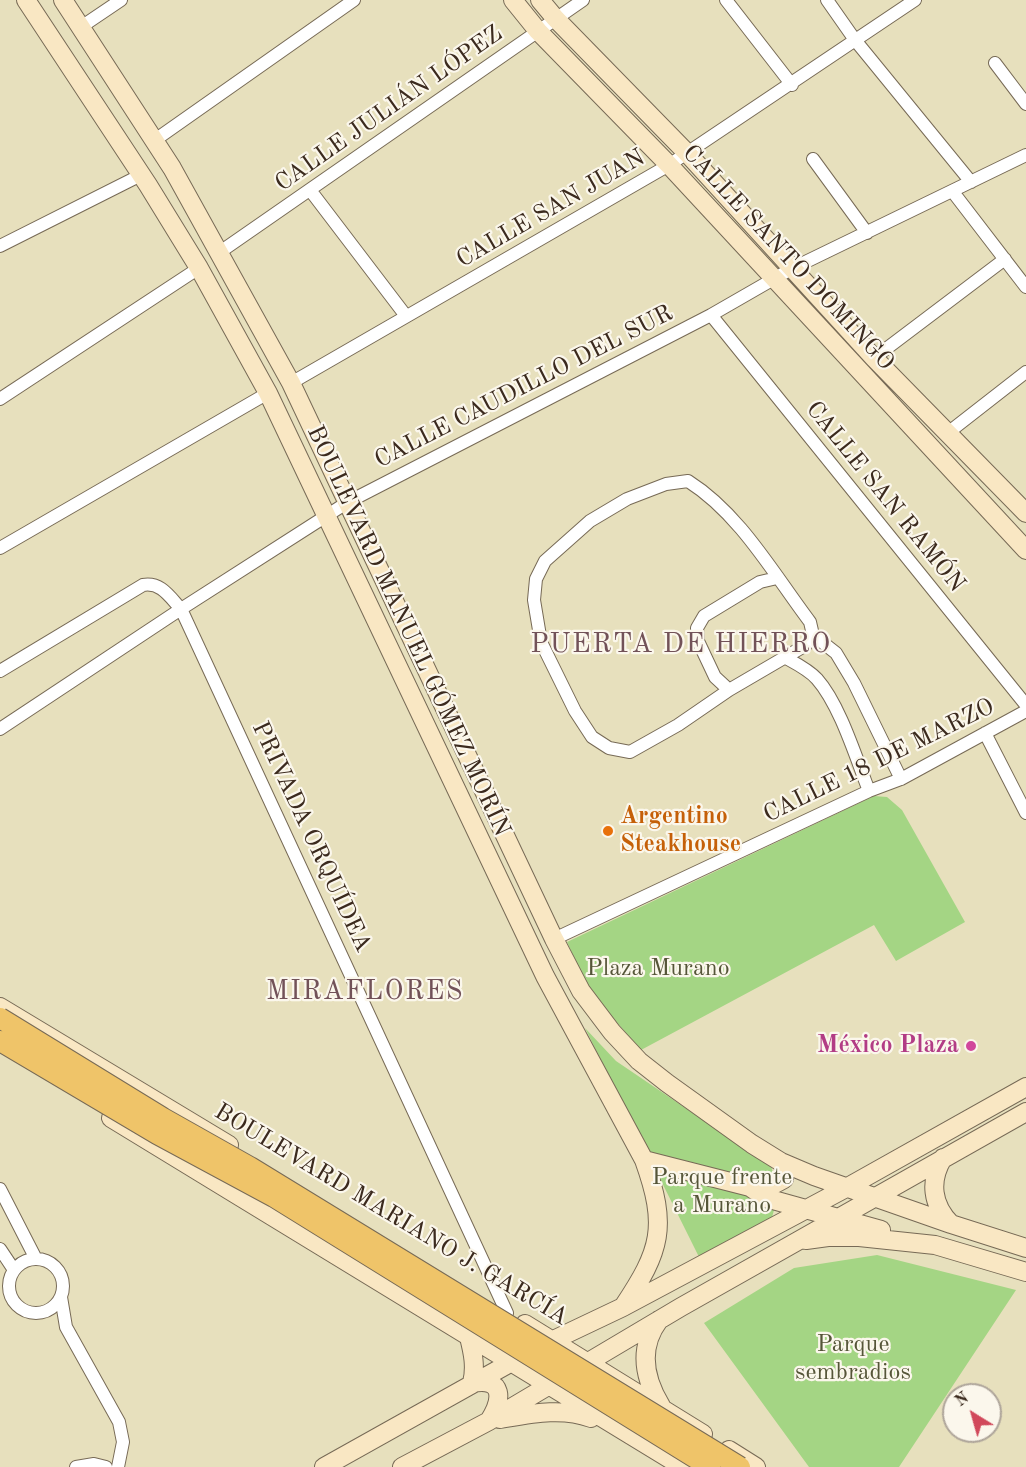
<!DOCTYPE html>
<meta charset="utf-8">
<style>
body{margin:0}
#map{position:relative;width:1026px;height:1467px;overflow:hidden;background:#e7e0bd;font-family:"Old Standard TT",serif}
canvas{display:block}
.north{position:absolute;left:942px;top:1383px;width:60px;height:60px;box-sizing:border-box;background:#fbf7ec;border:2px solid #aea59a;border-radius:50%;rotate:323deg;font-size:16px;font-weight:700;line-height:24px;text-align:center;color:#3b2a1e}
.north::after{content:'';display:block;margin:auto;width:21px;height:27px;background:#d1495b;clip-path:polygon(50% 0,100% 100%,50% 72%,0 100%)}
</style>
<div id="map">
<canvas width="1026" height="1467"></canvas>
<div class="north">N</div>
</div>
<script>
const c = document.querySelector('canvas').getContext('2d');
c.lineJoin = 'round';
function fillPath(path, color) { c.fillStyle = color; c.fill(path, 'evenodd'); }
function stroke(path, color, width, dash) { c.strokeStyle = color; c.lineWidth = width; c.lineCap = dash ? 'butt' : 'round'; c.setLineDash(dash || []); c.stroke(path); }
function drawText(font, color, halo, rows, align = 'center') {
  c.font = font + ' "Old Standard TT",serif'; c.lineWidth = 4.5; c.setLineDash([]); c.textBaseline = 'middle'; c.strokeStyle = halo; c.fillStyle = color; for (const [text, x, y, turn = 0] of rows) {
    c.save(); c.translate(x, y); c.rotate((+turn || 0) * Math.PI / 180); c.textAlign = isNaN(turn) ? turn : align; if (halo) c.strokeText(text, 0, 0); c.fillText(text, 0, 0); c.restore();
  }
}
fillPath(new Path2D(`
 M874 796 887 797 902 810 965 922 896 961 874 925 641 1050 590 992 567 942Z
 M585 1028 616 1061 771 1166 779 1192 771 1221 699 1257Z
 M877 1255 1016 1290 899 1467H809L704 1323 794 1268Z`), '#a4d584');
const street = new Path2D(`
 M726 0 792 85
 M827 0 855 40 971 182
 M81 27 121 0
 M995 63 1026 104
 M155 140 354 0
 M813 159 867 233
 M310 190 406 316
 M953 192 1026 287
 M0 246 141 175
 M220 252 583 0
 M711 315 1026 705
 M874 358 1005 259
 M291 383 669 165 915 0
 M0 399 199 268
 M949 432 1026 372
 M688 481C740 514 773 573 810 622L813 635 806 645 729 690 678 725 630 752 609 748 592 737 575 711 541 642 534 600 536 579 545 561 590 521 627 499 666 484Z
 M0 548 268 393
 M813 635 836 653 854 683 901 779
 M786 658C797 664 809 670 817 679 840 705 856 758 869 791
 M0 671 143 585C161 582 169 596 181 609L507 1313
 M729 690 715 677 698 641 697 628 704 616 760 582 777 578
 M0 729 181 609 348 502 711 315 791 269 1026 155
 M985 733 1026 813
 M554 939 869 791 901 779 1026 711
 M0 1189 36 1259
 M0 1249 14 1270
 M9 1286a27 27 0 1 1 54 0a27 27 0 1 1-54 0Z
 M61 1297 66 1327 119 1422 123 1442 118 1467
 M76 1467 94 1464 106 1467`);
const secondary = new Path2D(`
 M26 0 148 185 199 268 268 393 545 976 644 1160C668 1227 661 1250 623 1307
 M63 0 172 168 291 383 554 939 581 991 612 1032 639 1061 667 1083 752 1144 781 1162 814 1176 951 1224 1026 1248
 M513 0 538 31 669 165 1026 550
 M540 0 555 18 687 153 874 358 1026 513
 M0 1007 229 1145
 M111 1118 683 1467
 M943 1158C929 1181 932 1205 951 1224
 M644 1160 750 1187 771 1186 784 1179
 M750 1187 766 1198 881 1230
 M806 1240 828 1237H859L935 1245 1026 1272
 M659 1320C638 1348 644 1378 661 1406
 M525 1324 703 1434
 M469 1337C473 1353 476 1367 472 1383 504 1377 503 1399 489 1421
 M543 1345 623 1307 846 1188 1026 1087
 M500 1419C530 1414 562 1407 591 1418
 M729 1450 756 1467
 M324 1467 519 1358
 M402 1467 489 1421 681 1307 1026 1112`);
stroke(street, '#776a56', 14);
stroke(secondary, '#776a56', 20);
stroke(street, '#fff', 12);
stroke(secondary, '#f9e7c3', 18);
const primaryBridge = new Path2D(`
 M0 1018 163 1118 250 1167 740 1467
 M0 1041 157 1134 274 1197 710 1467`);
stroke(primaryBridge, '#776a56', 22, []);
stroke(primaryBridge, '#efc469', 20);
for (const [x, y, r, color] of [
 [608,831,6,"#e8710a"],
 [971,1046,6,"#d1479c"]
]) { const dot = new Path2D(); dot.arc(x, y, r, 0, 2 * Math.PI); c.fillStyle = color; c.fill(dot); stroke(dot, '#fbf7ec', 2); }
drawText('24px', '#3b2a1e', '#fbf7ec', [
 ["CALLE JULIÁN LÓPEZ",389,109,-35],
 ["CALLE SAN JUAN",551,209,-30],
 ["CALLE SANTO DOMINGO",788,258,47],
 ["CALLE CAUDILLO DEL SUR",524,387,-27],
 ["CALLE SAN RAMÓN",885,497,51],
 ["BOULEVARD MANUEL GÓMEZ MORÍN",408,631,65],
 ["CALLE 18 DE MARZO",879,761,-26],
 ["PRIVADA ORQUÍDEA",311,837,65],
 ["BOULEVARD MARIANO J. GARCÍA",391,1215,31]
]);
drawText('bold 24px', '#c56008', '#fbf7ec', [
 ["Argentino",620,817],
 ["Steakhouse",620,845]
], 'left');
drawText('24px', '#555538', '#fbf7ec', [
 ["Plaza Murano",658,969],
 ["Parque frente",722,1178],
 ["a Murano",722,1206],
 ["Parque",853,1345],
 ["sembradios",853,1373]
]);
drawText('bold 24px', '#b23c85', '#fbf7ec', [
 ["México Plaza",959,1046]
], 'right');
c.letterSpacing = '1.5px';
drawText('27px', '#725258', '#fbf7ec', [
 ["PUERTA DE HIERRO",681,645],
 ["MIRAFLORES",365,992]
]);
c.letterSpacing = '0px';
</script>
